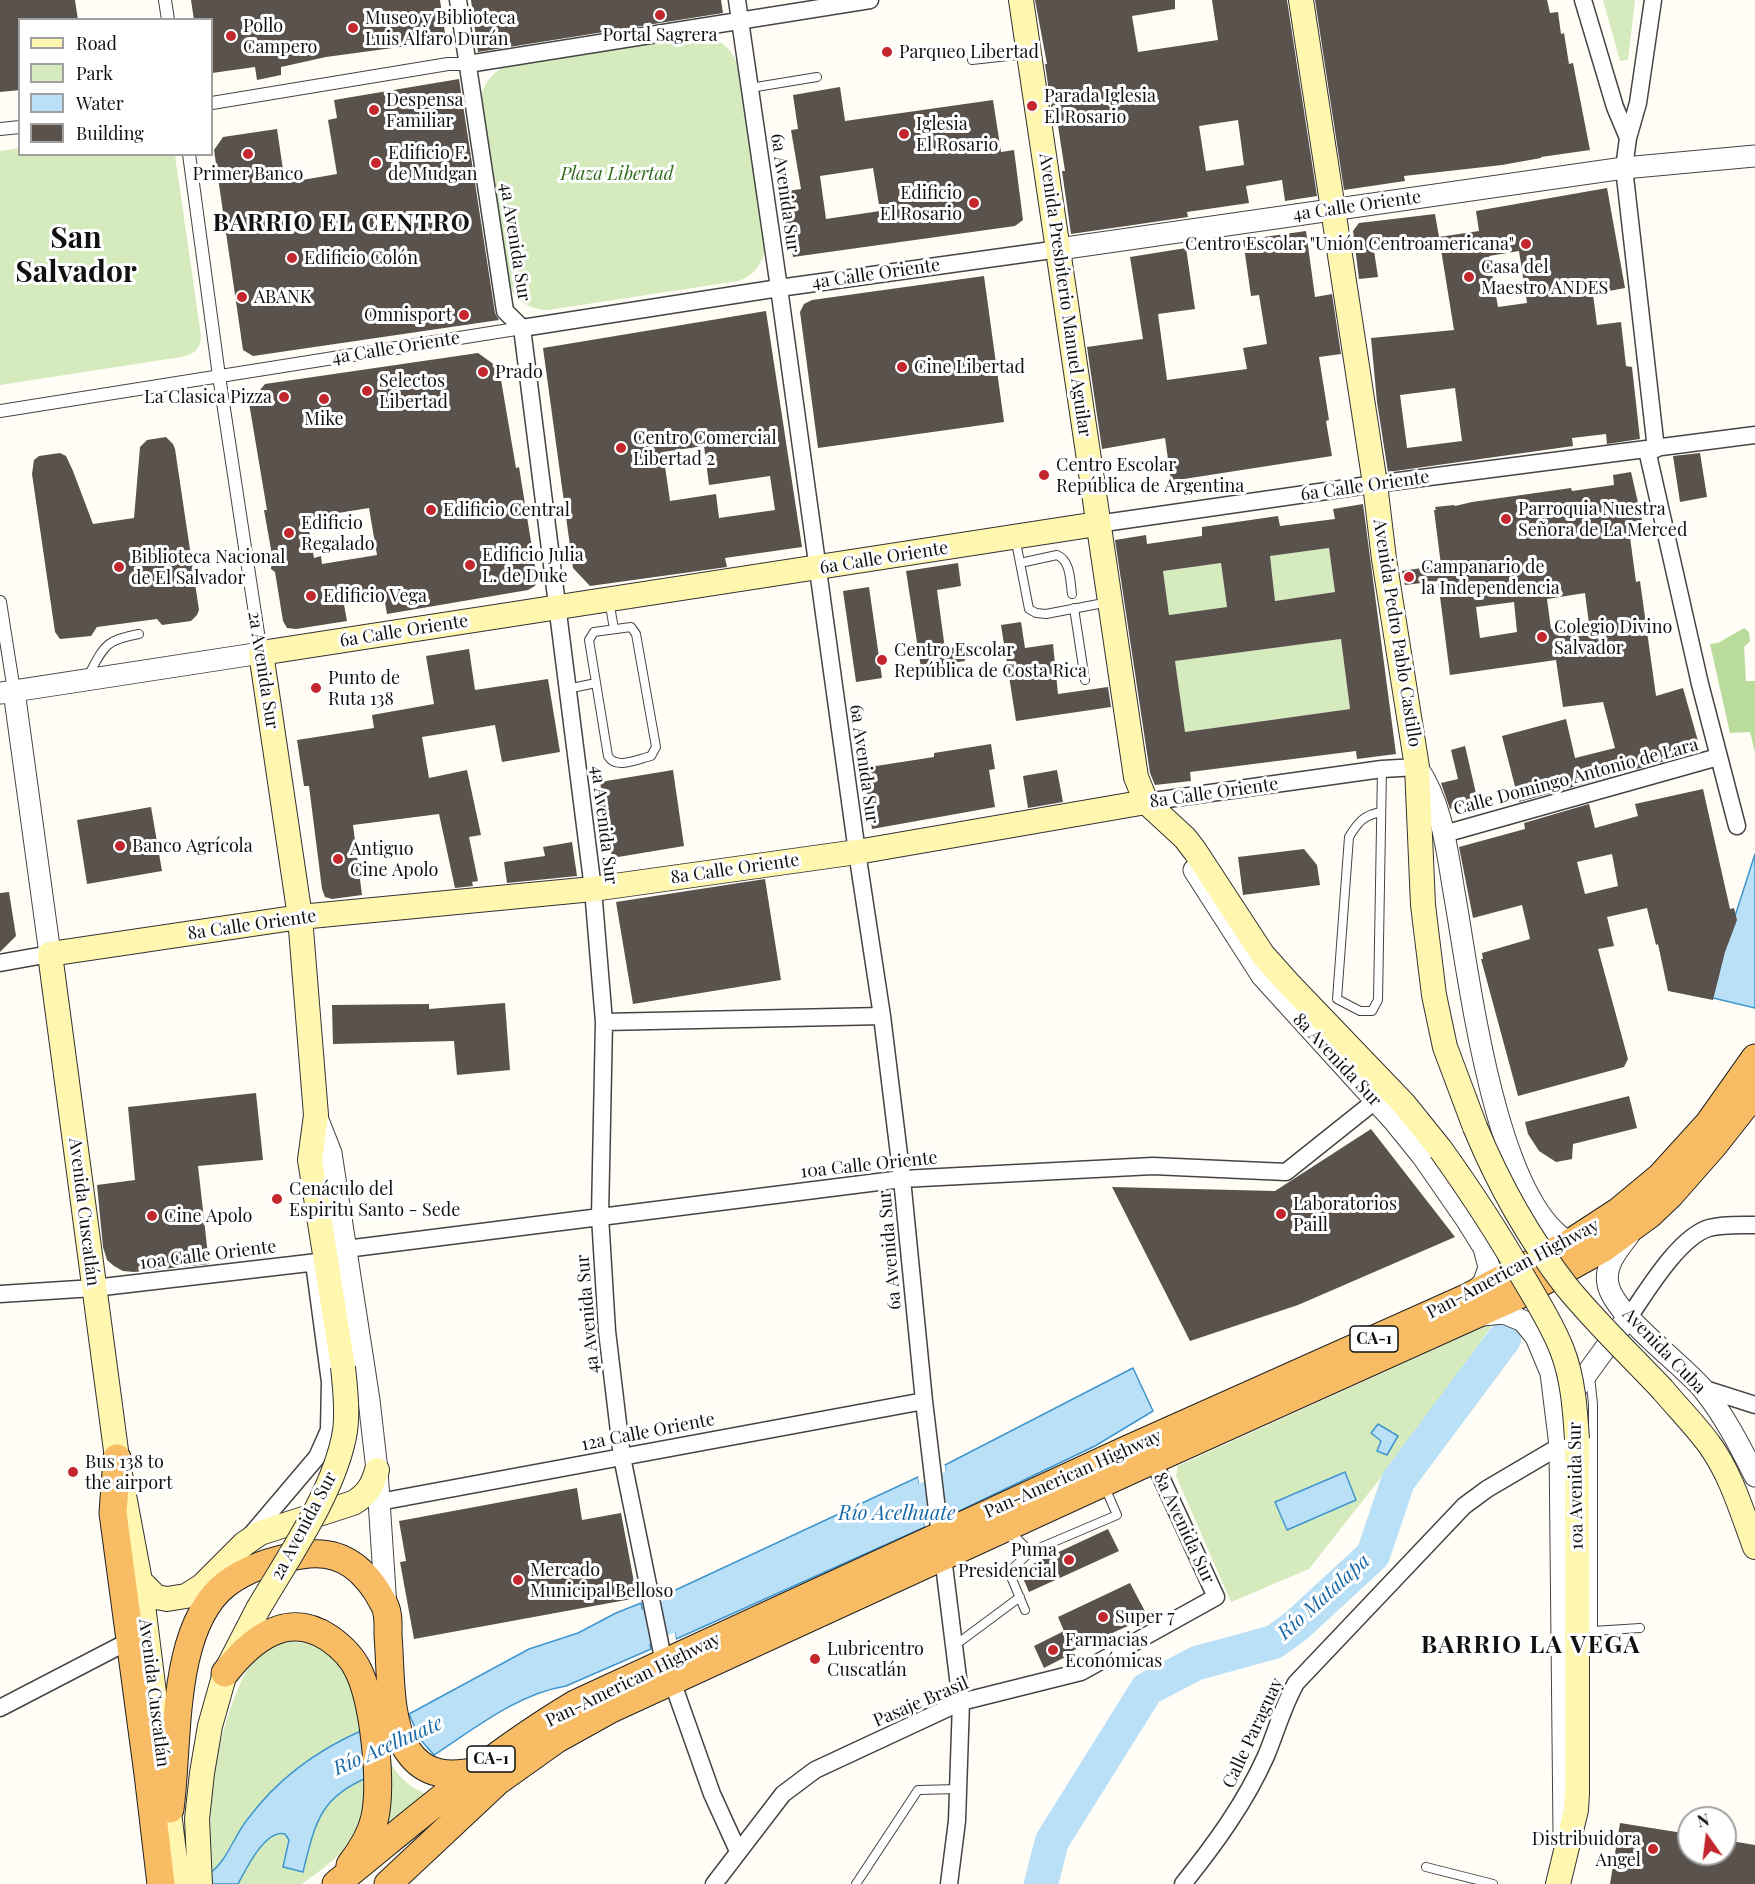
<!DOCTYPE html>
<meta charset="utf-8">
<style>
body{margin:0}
#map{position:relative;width:1755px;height:1884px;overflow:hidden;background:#fffdf5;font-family:"Playfair Display",serif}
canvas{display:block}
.legend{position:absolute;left:18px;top:18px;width:195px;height:138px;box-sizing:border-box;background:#fff;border:2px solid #a0a0a0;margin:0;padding:8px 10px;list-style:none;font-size:18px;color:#111}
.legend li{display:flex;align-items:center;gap:12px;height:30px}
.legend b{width:30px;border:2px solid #a0a0a0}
.north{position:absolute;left:1677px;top:1806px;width:60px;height:60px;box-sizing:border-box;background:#fff;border:2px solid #a0a0a0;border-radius:50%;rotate:346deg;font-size:16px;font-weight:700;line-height:24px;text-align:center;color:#111}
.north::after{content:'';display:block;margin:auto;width:21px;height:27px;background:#c4262e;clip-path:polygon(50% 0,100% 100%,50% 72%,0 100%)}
</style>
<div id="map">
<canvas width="1755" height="1884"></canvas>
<ul class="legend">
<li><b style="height:8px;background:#fff6b0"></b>Road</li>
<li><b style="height:16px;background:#d5ebbd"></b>Park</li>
<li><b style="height:16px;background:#b9e0f7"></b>Water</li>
<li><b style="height:16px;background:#5a524d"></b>Building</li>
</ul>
<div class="north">N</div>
</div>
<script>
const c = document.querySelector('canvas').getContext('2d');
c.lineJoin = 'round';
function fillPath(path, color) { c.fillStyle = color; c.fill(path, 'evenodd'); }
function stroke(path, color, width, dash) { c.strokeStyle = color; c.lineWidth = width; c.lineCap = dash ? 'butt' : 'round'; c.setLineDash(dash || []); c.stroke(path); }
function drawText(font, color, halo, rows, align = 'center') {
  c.font = font + ' "Playfair Display",serif'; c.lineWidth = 6; c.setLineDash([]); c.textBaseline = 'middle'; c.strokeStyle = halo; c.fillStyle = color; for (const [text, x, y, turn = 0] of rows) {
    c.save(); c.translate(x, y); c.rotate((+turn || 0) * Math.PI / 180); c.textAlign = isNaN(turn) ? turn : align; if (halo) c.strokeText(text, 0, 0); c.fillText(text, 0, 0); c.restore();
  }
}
fillPath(new Path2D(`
 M1603 0H1635L1628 60 1620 61Z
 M696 36C717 36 731 46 738 66L765 246C765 262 753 277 738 281L548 310C531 310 519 302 510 288L481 101C482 83 494 70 511 64Z
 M19 148 20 154 175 155 201 336C201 349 193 355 181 357L0 385V151Z
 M1329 548 1335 592 1275 601 1270 556Z
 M1221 563 1227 607 1169 615 1163 571Z
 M1341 639 1350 709 1185 732 1175 661Z
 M1490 1324 1491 1327 1405 1447 1309 1569 1231 1602 1176 1476 1178 1466Z
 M291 1642C343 1642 352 1689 363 1730 318 1750 276 1780 247 1820 234 1836 227 1861 210 1873 209 1807 211 1758 235 1696 241 1682 248 1663 262 1654 271 1647 280 1644 291 1642Z
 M388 1758C397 1776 408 1787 427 1794L378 1836Z
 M369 1777C367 1795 365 1815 356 1832 346 1853 321 1870 302 1884H238C245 1871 270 1820 288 1837L289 1844 303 1871C315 1824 319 1797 369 1777Z`), '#d5ebbd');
fillPath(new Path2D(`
 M1744 628 1749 632 1750 641 1744 647 1746 681H1755V753L1750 732 1730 733 1710 644 1718 643Z`), '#b9dc9c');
const water = new Path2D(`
 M1755 854V1008L1709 997Z
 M1133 1368 1153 1411 1095 1446 951 1515 945 1465Z
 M1378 1424 1398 1436 1387 1455 1377 1451 1381 1441 1371 1433Z
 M1345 1472 1356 1500 1287 1530 1275 1502Z
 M918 1477 925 1527 676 1639 667 1594Z
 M641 1603 651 1649 566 1686C517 1694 474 1729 434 1755L420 1739 409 1714 529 1649 578 1633 616 1613Z
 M363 1730 369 1777C319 1797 315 1824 303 1872L283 1867 289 1840 285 1834C266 1828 246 1869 238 1884H212L210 1873C227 1861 234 1836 247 1820 277 1779 317 1750 363 1730Z`);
fillPath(water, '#b9e0f7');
stroke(water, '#3f96cf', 1.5);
fillPath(new Path2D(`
 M945 1465 951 1515 949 1516 942 1466Z
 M921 1476 928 1526 925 1527 918 1477Z
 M666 1594 676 1639 673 1640 664 1595Z`), '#fffdf5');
stroke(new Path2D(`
 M878 1522 990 1469
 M602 1646 715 1596
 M1041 1884 1052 1841 1147 1689 1197 1663 1274 1642 1296 1626 1373 1555 1398 1481 1504 1339`), '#b9e0f7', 34);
fillPath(new Path2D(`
 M0 0H75L78 20H20V90L0 92Z
 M191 0H440L445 33 437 42 326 57 281 67V75L257 80 255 67 212 73V20H194Z
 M471 0H721L723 13 478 52Z
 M1035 0H1175V9L1132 16 1138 52 1218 40 1212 0H1287L1317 196 1285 201 1282 180 1246 186 1249 203 1187 212 1188 217 1071 234 1062 171H1065L1058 126H1054L1045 64H1047ZM1238 120 1244 165 1206 171 1199 126Z
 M1315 0H1547L1550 13 1558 12 1561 34 1564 33 1569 64 1573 63 1590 150 1541 157V158L1502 165 1404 176 1405 181 1344 190Z
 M459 79 495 313 499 320 253 356 243 350 214 150 223 137 277 129 285 183 337 174 328 120 337 118 334 100Z
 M840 87 845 121 993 100 1001 152 1014 150 1023 220 1015 226 793 257 788 225H785L780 192 801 189 791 130 798 129 793 95ZM873 168 880 211 826 219 820 176Z
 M1607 188 1625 288 1593 294 1597 325 1621 322 1626 366 1632 367 1640 439 1607 444 1606 434 1572 438 1573 446 1388 472 1377 402 1371 338 1454 330 1439 237 1479 231 1476 211ZM1519 251 1527 303 1498 307 1489 256ZM1455 388 1462 441 1407 448 1400 395Z
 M1435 214 1439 237 1373 244 1378 277 1359 279 1353 231 1359 223Z
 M1306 231 1315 297 1332 294 1341 354 1319 357 1329 420 1326 421 1332 456 1171 481 1165 438 1102 449 1087 347 1143 339 1130 257 1186 248 1195 309 1158 314 1167 380 1247 369 1243 348 1267 344 1259 295 1251 296 1243 240Z
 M984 276 1004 422 818 448 800 312 804 304 812 300Z
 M766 311 802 547 725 558 727 567 590 586 573 568 543 348ZM704 446 709 485 770 476 775 510 719 518 716 494 670 501 663 452Z
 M478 353 499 368 516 468 519 467 537 579 535 586 528 590 387 614 383 592 343 599 347 621 296 629 287 628 283 621 275 572 271 569 272 555 264 510H267L249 403 265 384ZM369 508 377 555 322 564 321 556 314 558 307 518Z
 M166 437 173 444 175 449 199 610 197 615 191 621 162 625 157 619 97 627 91 636 60 639 55 632 32 474 34 460 39 456 60 453 66 456 73 471 93 524 134 518 140 447 147 440Z
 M1700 453 1707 497 1680 502 1673 456Z
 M1631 472 1642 520 1628 522 1636 582 1640 581 1656 696 1683 688 1698 741 1681 745 1683 756 1519 802 1502 736 1566 719 1575 758 1615 748 1603 702 1563 707 1556 660 1450 675 1438 581 1405 585 1402 571 1441 565 1434 510H1436L1435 507 1454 505 1455 506 1472 502 1571 488 1572 491 1614 485 1613 475ZM1585 593 1589 624 1551 629 1547 599ZM1514 602 1517 632 1480 638 1476 607Z
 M1363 504 1396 754 1357 759 1356 751 1190 772 1191 781 1155 785 1150 773 1115 540 1146 535 1147 544 1202 536V527L1278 516 1280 526 1335 519 1333 509ZM1329 548 1335 592 1275 601 1270 556ZM1221 563 1227 607 1169 615 1163 571ZM1341 639 1350 709 1185 732 1175 661Z
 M958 563 961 586 937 590 945 649 963 646 965 661 921 668 906 571Z
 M869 587 882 678 856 682 843 591Z
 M1021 622 1025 648 1053 644 1058 694 1108 687 1111 707 1016 721 1001 625Z
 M469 649 475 690 548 679 560 752 502 762 495 725 422 737 429 778 467 770 481 835 469 837 478 881 472 882 473 886 455 888 439 814 353 825 362 895 332 899 325 897 322 889 309 786H304L297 740 374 728 372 715 434 704 426 656Z
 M991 744 995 769 989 770 995 807 872 829 863 768 934 757V753Z
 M1465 746 1478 802 1450 809 1441 783 1458 779 1451 750Z
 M673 770 684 846 612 858 600 782Z
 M1057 770 1063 802 1028 808 1023 776Z
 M1703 789 1730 909 1734 908 1737 920 1725 952 1713 1000 1668 991 1658 944 1656 945 1647 908 1607 917 1614 946 1598 949 1628 1059 1624 1067 1518 1096 1481 959H1483L1482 953 1530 939 1522 905 1473 918 1459 847 1525 829 1524 823 1589 804 1595 828 1638 816 1635 804ZM1612 854 1618 886 1585 894 1577 862Z
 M151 807 162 871 87 884 77 820Z
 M572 842 577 876 507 883 504 862 545 856 543 847Z
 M1304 849 1317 865 1320 885 1243 895 1238 857Z
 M765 879 781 980 633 1004 616 902Z
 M9 892 16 936 0 952V893Z
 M505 1003 510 1070 457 1075 454 1041 333 1044 332 1005 429 1004V1009Z
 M256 1093 263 1160 198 1166 209 1264 134 1272 123 1271 114 1266 107 1260 103 1247 97 1185 135 1180 128 1107Z
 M1629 1096 1637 1128 1573 1144 1572 1159 1556 1162 1539 1151 1528 1134 1525 1122Z
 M1371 1129 1455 1237 1298 1305 1190 1341 1112 1187 1275 1191Z
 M577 1488 582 1520 621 1513 637 1598 414 1639 400 1562 406 1561 399 1521Z
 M1108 1529 1119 1551 1029 1592 1020 1571 1022 1569Z
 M1130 1583 1148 1617 1070 1652 1071 1654 1044 1668 1034 1646 1064 1631 1058 1617Z
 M1620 1823 1689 1834V1854H1725V1840L1755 1845V1884H1610Z`), '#5a524d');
const service = new Path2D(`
 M972 60 1026 54
 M750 88 817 77
 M1015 537 1029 609 1036 613 1046 614 1109 602
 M1020 563 1057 555C1071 561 1070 581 1072 594
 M609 600 614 629
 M1074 608 1085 680
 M631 627 636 634 656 747 651 756C638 759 616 770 608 756L589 640 594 632Z
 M88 676C104 647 104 640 139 634
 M567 689 596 683
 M1381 812C1364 815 1358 822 1349 837L1337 999 1360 1011H1372L1378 1000 1382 769
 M1590 1376 1593 1404V1631L1640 1628
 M1009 1530 1030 1552
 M1025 1610 1009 1572 1030 1552 1117 1515 1104 1485
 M954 1646 1020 1597
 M1426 1867 1493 1884
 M856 1884 918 1790 958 1789`);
const pedestrian = new Path2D(`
 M165 0 168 20
 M212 103 448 64H468
 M0 129 20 127
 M189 154 219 376 261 653
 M0 411 522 328
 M0 602 14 691`);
const minor = new Path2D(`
 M458 0 505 311 522 328 593 889 604 1022 600 1216 607 1331 622 1457 664 1663
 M737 0 779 288 857 852 882 1016 902 1179 924 1401 940 1535
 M1583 0 1615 107 1628 138 1624 168 1656 449
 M468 64 870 0
 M1628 138 1638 103 1653 0
 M522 328 779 288 1059 249
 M1647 450 1700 684 1737 826
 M1097 524 1375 484 1755 435
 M1146 802 1382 769 1417 767
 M1444 834 1718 757
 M0 963 50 954
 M604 1022 882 1016
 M346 1249 902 1179 1153 1166 1286 1172 1375 1101
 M0 1294 94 1288 326 1261
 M1629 1317C1647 1291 1679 1237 1709 1228 1723 1224 1740 1225 1755 1225
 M1702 1388 1755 1405
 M379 1502 924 1401
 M250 1536 317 1457 329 1430 330 1382 314 1263
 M943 1557 961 1702 957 1821 949 1884
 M672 1681 712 1794 738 1851
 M0 1708 129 1641
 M714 1884 783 1794 815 1770 961 1702 1081 1672 1216 1597 1153 1460
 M1183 1884C1215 1844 1245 1803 1266 1756 1276 1732 1283 1706 1296 1683L1464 1506 1487 1489 1560 1446`);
const tertiary = new Path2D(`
 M1059 249 1624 168 1755 156
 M14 691 50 954
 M1 693 261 653
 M1417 767C1442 803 1447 850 1454 892 1469 974 1494 1201 1570 1243
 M1194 870 1262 976 1393 1120 1423 1157 1466 1219 1484 1248 1489 1267 1484 1282 1474 1293
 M316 1115 331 1153 369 1400 377 1470 386 1607
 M1629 1235C1618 1249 1604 1266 1608 1284 1613 1314 1682 1364 1703 1389 1724 1415 1740 1446 1755 1476
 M1483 1315 1504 1313 1523 1321 1536 1337 1551 1373 1560 1446 1564 1833
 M1567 1401 1623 1324`);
const secondary = new Path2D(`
 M1021 0 1136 777 1146 802 1185 838 1195 851 1263 955 1288 983 1404 1104 1441 1150
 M1301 0 1375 484 1384 559 1417 767 1423 905 1434 995 1445 1047 1475 1127
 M343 1367 310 1160 316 1115 300 917 261 653 1097 524
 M1663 1390C1678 1408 1695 1425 1709 1444 1731 1474 1742 1512 1755 1547
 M140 1581 156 1597 167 1599 186 1596 202 1586 244 1544 260 1533 353 1503C367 1495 373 1485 377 1470
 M178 1884 140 1581 117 1458 50 954 300 917 593 889 857 852 1146 802
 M200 1884 197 1819 202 1773 210 1726 225 1673 258 1609
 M1558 1884 1576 1810 1577 1793V1439`);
const trunk = new Path2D(`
 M117 1458 113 1513 148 1774 161 1884
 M225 1673C251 1640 287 1610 329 1638 342 1647 353 1658 359 1672 374 1704 382 1782 375 1817 371 1835 361 1851 350 1865
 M170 1809C179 1744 170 1628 226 1584 249 1567 275 1559 302 1555 342 1548 367 1571 384 1604 389 1613 388 1626 388 1635 391 1669 388 1724 408 1751 425 1776 450 1777 477 1771
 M336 1884C414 1821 489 1755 575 1704L1126 1450 1466 1298 1570 1243 1619 1211 1660 1177 1709 1123 1755 1058
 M388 1884 498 1781 557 1739 611 1709 1153 1460 1517 1296 1602 1249 1650 1214 1670 1195 1713 1146 1755 1093`);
stroke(service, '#444', 10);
stroke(pedestrian, '#444', 14);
stroke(minor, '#444', 19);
stroke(tertiary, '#444', 23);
stroke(secondary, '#333', 26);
stroke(trunk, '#222', 29);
stroke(service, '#fff', 8);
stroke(pedestrian, '#fff', 12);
stroke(minor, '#fff', 16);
stroke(tertiary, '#fff', 21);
stroke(secondary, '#fff6b0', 24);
stroke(trunk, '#f7bc64', 27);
const secondaryBridge = new Path2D(`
 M1475 1127C1499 1185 1528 1237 1566 1286 1596 1323 1631 1356 1663 1390
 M1441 1150C1471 1192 1498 1233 1523 1277 1537 1301 1552 1324 1562 1350 1573 1378 1575 1409 1577 1439
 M258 1609C288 1558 336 1489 345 1431 348 1410 345 1388 343 1367`);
stroke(secondaryBridge, '#333', 26, []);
stroke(secondaryBridge, '#fff6b0', 24);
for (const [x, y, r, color] of [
 [660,15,6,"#c4262e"],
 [353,28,6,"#c4262e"],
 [231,36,6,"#c4262e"],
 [887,52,6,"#c4262e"],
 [1032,106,6,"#c4262e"],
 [374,110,6,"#c4262e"],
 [904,134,6,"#c4262e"],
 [248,154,6,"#c4262e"],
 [376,163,6,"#c4262e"],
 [974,203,6,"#c4262e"],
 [1526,244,6,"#c4262e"],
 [292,258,6,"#c4262e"],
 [1469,277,6,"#c4262e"],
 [242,297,6,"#c4262e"],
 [464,315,6,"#c4262e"],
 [902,367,6,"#c4262e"],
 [483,372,6,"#c4262e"],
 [367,391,6,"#c4262e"],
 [284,397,6,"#c4262e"],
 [324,399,6,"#c4262e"],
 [621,448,6,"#c4262e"],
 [1044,475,6,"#c4262e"],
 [431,510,6,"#c4262e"],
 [1506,519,6,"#c4262e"],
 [289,533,6,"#c4262e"],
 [470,565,6,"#c4262e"],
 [119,567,6,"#c4262e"],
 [1409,577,6,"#c4262e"],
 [311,596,6,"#c4262e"],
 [1542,637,6,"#c4262e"],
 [882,660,6,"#c4262e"],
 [316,688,6,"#c4262e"],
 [120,846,6,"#c4262e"],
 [338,859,6,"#c4262e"],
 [277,1199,6,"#c4262e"],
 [1281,1214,6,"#c4262e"],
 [152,1216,6,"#c4262e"],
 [73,1472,6,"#c4262e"],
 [1069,1560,6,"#c4262e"],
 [518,1580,6,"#c4262e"],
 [1103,1617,6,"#c4262e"],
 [1053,1650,6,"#c4262e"],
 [815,1659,6,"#c4262e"],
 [1653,1849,6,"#c4262e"]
]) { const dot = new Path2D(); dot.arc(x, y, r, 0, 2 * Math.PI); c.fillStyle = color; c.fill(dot); stroke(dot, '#fff', 2); }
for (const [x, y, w] of [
 [1374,1339,48],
 [491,1759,48]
]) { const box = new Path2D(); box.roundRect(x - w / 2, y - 13, w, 26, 4.5); c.fillStyle = '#fff'; c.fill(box); stroke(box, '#111', 1.5); }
drawText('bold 16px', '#111', null, [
 ["CA-1",1374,1339],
 ["CA-1",491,1759]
]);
drawText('18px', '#111', '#fff', [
 ["Museo y Biblioteca",365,18],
 ["Luis Alfaro Durán",365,39],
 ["Pollo",243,26],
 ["Campero",243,47],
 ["Portal Sagrera",660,35,"center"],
 ["Parqueo Libertad",899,52],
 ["Parada Iglesia",1044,96],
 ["El Rosario",1044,117],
 ["Despensa",386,100],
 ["Familiar",386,121],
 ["Iglesia",916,124],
 ["El Rosario",916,145],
 ["Edificio F.",388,153],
 ["de Mudgan",388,174],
 ["Primer Banco",248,174,"center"],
 ["Edificio",962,193,"right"],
 ["El Rosario",962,214,"right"],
 ["Centro Escolar \"Unión Centroamericana\"",1514,244,"right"],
 ["Edificio Colón",304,258],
 ["Casa del",1481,267],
 ["Maestro ANDES",1481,288],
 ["ABANK",254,297],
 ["Omnisport",452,315,"right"],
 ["Cine Libertad",914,367],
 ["Prado",495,372],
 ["Selectos",379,381],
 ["Libertad",379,402],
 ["La Clasica Pizza",272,397,"right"],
 ["Mike",324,419,"center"],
 ["Centro Comercial",633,438],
 ["Libertad 2",633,459],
 ["Centro Escolar",1056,465],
 ["República de Argentina",1056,486],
 ["Parroquia Nuestra",1518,509],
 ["Señora de La Merced",1518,530],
 ["Edificio Central",443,510],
 ["Edificio",301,523],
 ["Regalado",301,544],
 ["Edificio Julia",482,555],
 ["L. de Duke",482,576],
 ["Biblioteca Nacional",131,557],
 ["de El Salvador",131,578],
 ["Campanario de",1421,567],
 ["la Independencia",1421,588],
 ["Edificio Vega",323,596],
 ["Colegio Divino",1554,627],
 ["Salvador",1554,648],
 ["Centro Escolar",894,650],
 ["República de Costa Rica",894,671],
 ["Punto de",328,678],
 ["Ruta 138",328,699],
 ["Banco Agrícola",132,846],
 ["Antiguo",350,849],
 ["Cine Apolo",350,870],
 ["Cenáculo del",289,1189],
 ["Espiritu Santo - Sede",289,1210],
 ["Laboratorios",1293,1204],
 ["Paill",1293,1225],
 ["Cine Apolo",164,1216],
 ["Bus 138 to",85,1462],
 ["the airport",85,1483],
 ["Puma",1057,1550,"right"],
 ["Presidencial",1057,1571,"right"],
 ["Mercado",530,1570],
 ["Municipal Belloso",530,1591],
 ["Super 7",1115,1617],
 ["Farmacias",1065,1640],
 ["Económicas",1065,1661],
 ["Lubricentro",827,1649],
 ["Cuscatlán",827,1670],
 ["Distribuidora",1641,1839,"right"],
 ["Angel",1641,1860,"right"]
], 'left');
drawText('italic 18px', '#2f6b1f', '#fff', [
 ["Plaza Libertad",617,174]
]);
drawText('18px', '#111', '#fff', [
 ["6a Avenida Sur",785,193,82],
 ["4a Calle Oriente",1357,206,-8],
 ["4a Avenida Sur",515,242,81],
 ["4a Calle Oriente",876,274,-8],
 ["Avenida Presbíterio Manuel Aguilar",1065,295,82],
 ["4a Calle Oriente",396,348,-9],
 ["6a Calle Oriente",1365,486,-8],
 ["6a Calle Oriente",884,558,-9],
 ["6a Calle Oriente",404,631,-9],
 ["Avenida Pedro Pablo Castillo",1397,633,81],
 ["2a Avenida Sur",263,670,81],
 ["6a Avenida Sur",864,764,82],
 ["Calle Domingo Antonio de Lara",1576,777,-15],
 ["8a Calle Oriente",1214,793,-8],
 ["4a Avenida Sur",604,825,83],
 ["8a Calle Oriente",735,869,-8],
 ["8a Calle Oriente",252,925,-8],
 ["8a Avenida Sur",1337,1060,47],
 ["10a Calle Oriente",869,1165,-6],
 ["Avenida Cuscatlán",84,1212,83],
 ["6a Avenida Sur",890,1250,-95],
 ["10a Calle Oriente",208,1255,-7],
 ["Pan-American Highway",1513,1269,-28],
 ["4a Avenida Sur",588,1314,-95],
 ["Avenida Cuba",1664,1351,46],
 ["12a Calle Oriente",648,1432,-11],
 ["Pan-American Highway",1073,1474,-24],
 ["10a Avenida Sur",1576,1486,-91],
 ["2a Avenida Sur",304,1526,-62],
 ["8a Avenida Sur",1184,1528,65],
 ["Pan-American Highway",633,1680,-26],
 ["Avenida Cuscatlán",154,1693,83],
 ["Pasaje Brasil",921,1702,-23],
 ["Calle Paraguay",1253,1733,-65]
]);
drawText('italic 20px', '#1768a6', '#fff', [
 ["Río Acelhuate",897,1514],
 ["Río Matalapa",1324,1597,-42],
 ["Río Acelhuate",388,1746,-24]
]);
c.letterSpacing = '1.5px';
drawText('bold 24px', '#111', '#fff', [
 ["BARRIO EL CENTRO",342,224],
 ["BARRIO LA VEGA",1531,1646]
]);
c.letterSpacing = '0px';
drawText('bold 30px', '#111', '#fff', [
 ["San",76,239],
 ["Salvador",76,273]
]);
</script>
